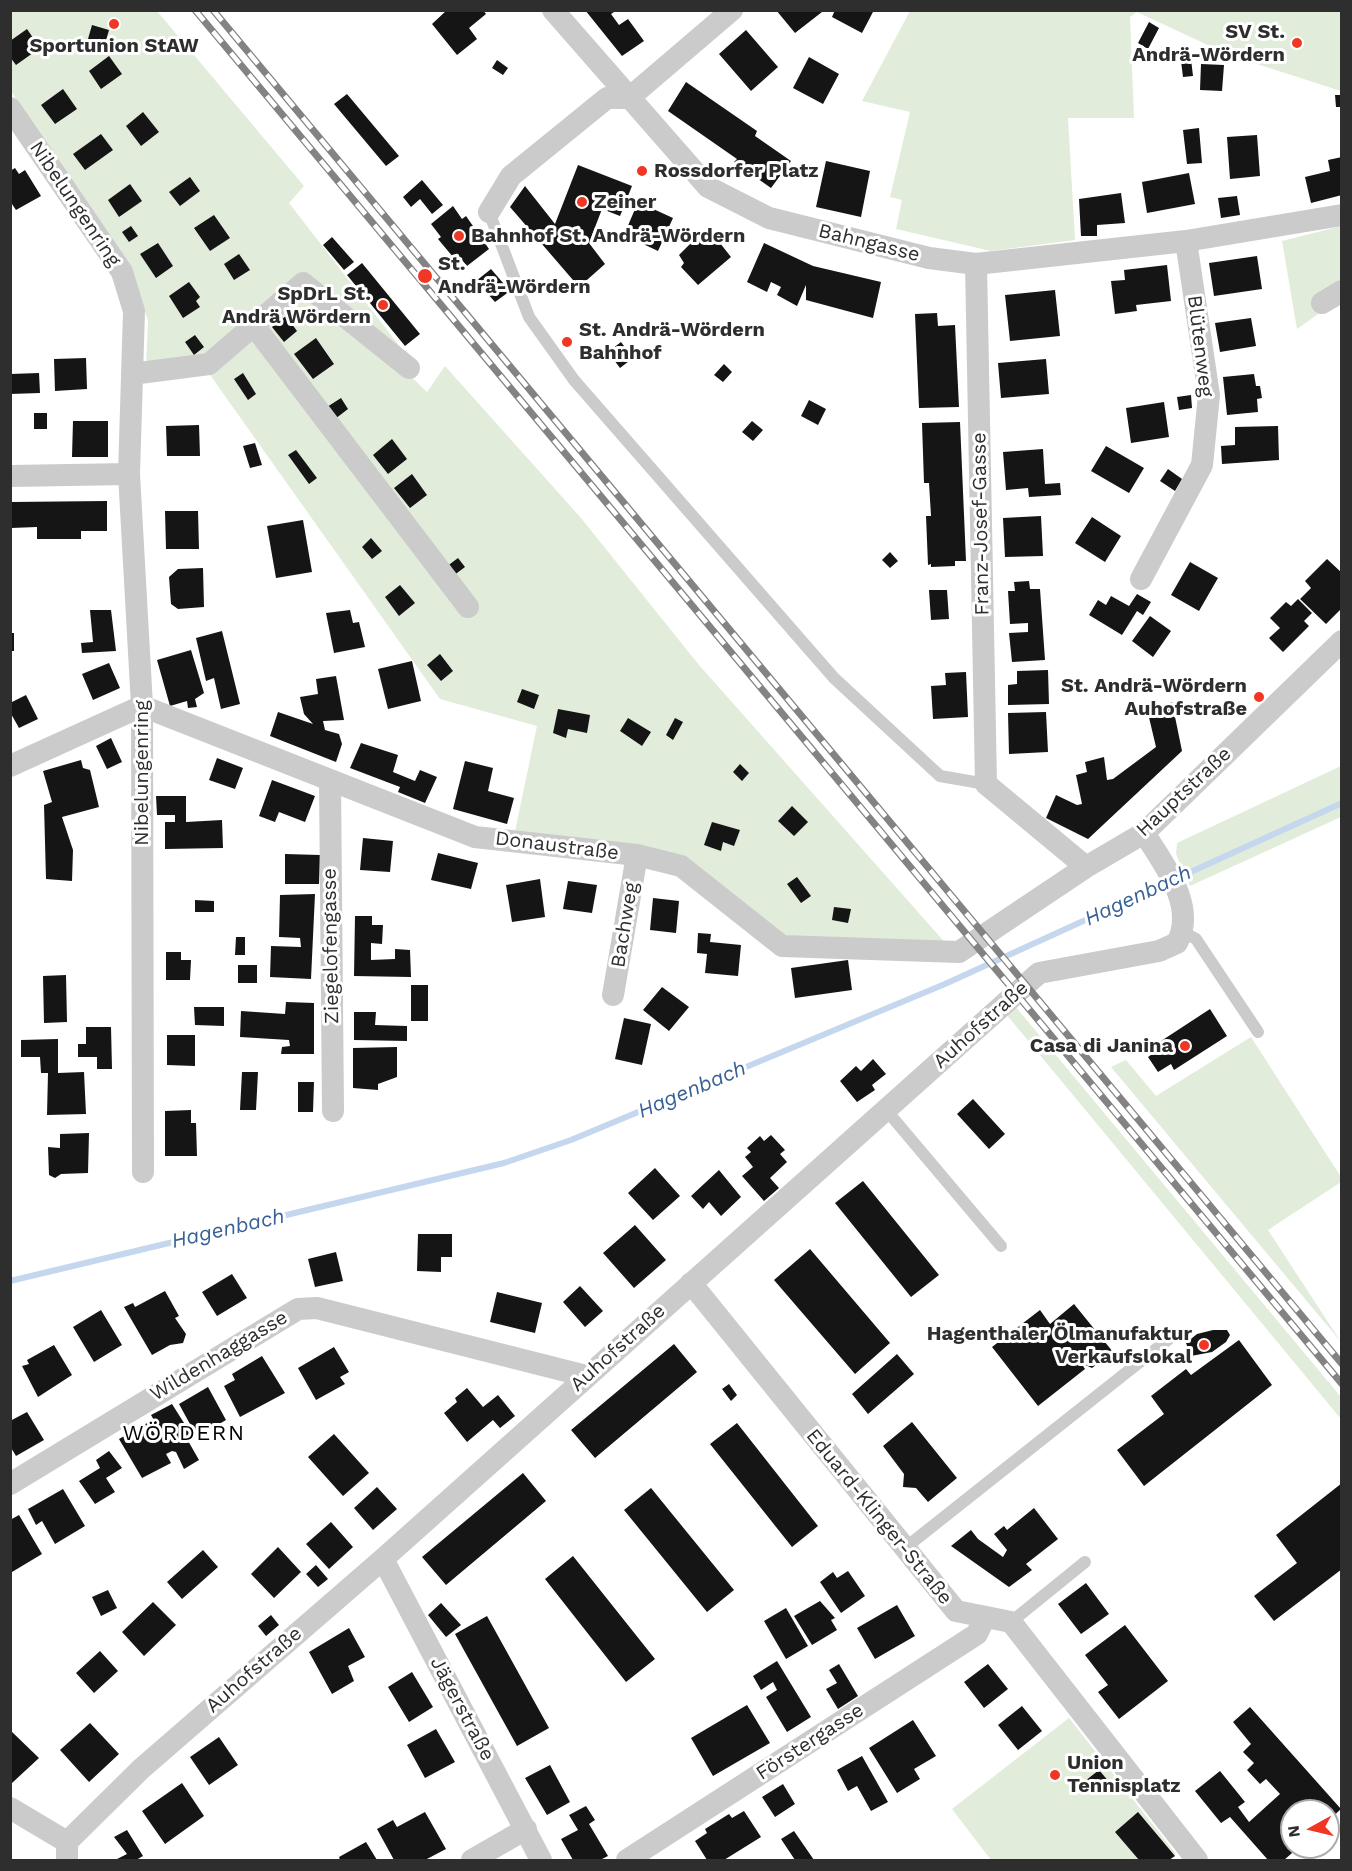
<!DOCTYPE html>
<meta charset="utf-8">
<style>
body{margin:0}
#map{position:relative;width:1352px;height:1871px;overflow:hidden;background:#fff;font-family:"Work Sans",sans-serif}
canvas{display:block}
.frame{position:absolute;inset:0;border:12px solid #2e2e2e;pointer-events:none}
.north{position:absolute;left:1280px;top:1799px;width:60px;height:60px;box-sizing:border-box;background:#fff;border:2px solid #ababab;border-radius:50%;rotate:262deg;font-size:16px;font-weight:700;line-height:24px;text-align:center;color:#2e2e2e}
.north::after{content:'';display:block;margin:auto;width:21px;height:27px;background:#f03624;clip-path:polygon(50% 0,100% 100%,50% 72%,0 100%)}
</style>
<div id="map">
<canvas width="1352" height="1871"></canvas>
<div class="frame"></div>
<div class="north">N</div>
</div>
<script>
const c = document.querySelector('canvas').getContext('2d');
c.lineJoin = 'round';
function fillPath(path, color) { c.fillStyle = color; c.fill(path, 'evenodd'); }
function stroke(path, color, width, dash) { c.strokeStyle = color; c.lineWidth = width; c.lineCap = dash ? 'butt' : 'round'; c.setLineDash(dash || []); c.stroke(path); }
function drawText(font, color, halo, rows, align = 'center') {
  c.font = font + ' "Work Sans",sans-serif'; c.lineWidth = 6; c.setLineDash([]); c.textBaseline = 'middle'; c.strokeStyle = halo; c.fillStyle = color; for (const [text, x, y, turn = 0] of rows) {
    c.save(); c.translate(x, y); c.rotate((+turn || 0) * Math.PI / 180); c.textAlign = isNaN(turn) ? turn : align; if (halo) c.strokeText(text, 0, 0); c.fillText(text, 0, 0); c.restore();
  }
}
fillPath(new Path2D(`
 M11 11H157L304 186 289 203 404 352 397 363 427 392 445 366 581 518 699 665 949 947 782 946 681 866 513 841 537 726 440 699 203 365 146 367 148 320 132 277 11 91Z
 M910 11H1341V91L1229 55 1137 12 1130 17 1134 118H1068L1075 240 991 251 896 229 902 200 890 197 910 112 862 101Z
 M1341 226V298L1297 329 1282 241Z
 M1341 766V817L1190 886 1176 854 1177 843Z
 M1010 1000 1341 1397V1419L1006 1014Z
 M1251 1037 1341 1177V1182L1268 1230 1341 1342 1111 1067 1126 1060 1156 1096Z
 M1069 1718 1176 1854 1170 1860H991L952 1809Z`), '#e1ecda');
stroke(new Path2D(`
 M10 1281 504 1163 571 1140 945 984 1342 803`), '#c5d7ee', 6);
fillPath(new Path2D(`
 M447 10H483L486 14 469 28 477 39 457 55 432 24Z
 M585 10H617L611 14 619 25 628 19 644 41 622 56Z
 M776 10H821L822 12 795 33Z
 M835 10H874L862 33 832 17Z
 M1149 22 1159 28 1148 49 1138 43Z
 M92 25 109 30 105 44 88 39Z
 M27 29 40 48 16 65 10 57V41Z
 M746 30 778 67 751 91 719 54Z
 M109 56 122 74 101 89 89 71Z
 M809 57 839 74 823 104 793 88Z
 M1191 59 1193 76 1183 77 1181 61Z
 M497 60 508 68 503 75 492 68Z
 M1201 64 1224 65 1222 91 1200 90Z
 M686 82 757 131 755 136 791 161 771 188 734 162 737 159 668 111Z
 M63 89 77 109 55 124 41 105Z
 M347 94 399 156 386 166 334 104Z
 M1335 95H1342V107H1336Z
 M143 112 159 132 141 146 126 126Z
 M1199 128 1202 163 1187 164 1183 130Z
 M101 134 113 150 85 170 73 154Z
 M1257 135 1260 176 1230 179 1227 137Z
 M1342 157V195L1311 203 1305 177 1330 171 1328 160Z
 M826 161 870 171 861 217 816 207Z
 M578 165 632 186 620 216 602 209 589 243 605 264 579 287 510 207 525 186 555 224Z
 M15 168 19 174 25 170 41 196 16 210 10 201V171Z
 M1189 173 1195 204 1147 213 1142 182Z
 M190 177 200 191 180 206 169 192Z
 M422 180 443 205 432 214 420 199 411 207 403 197Z
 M130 184 142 201 119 217 108 200Z
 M1121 193 1125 223 1097 225V236H1081L1079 199Z
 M1237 196 1240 215 1221 218 1218 198Z
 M638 202 673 218 658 251 624 235Z
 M453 206 462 219 466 216 489 249 467 266 457 254 453 257 438 239 441 237 431 224Z
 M214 215 230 238 210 251 194 228Z
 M131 226 138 236 129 242 122 232Z
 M699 235 709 244 716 238 731 257 698 285 681 267 684 263 679 255Z
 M332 237 354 262 344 270 323 245Z
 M158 243 173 266 156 278 140 254Z
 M764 243 813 266 881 282 873 318 806 300V285L797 306 777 295 781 287 771 282 767 292 747 282Z
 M239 254 250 270 234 280 224 264Z
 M1257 256 1262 289 1214 296 1209 263Z
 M362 263 420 334 405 346 347 275Z
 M1167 265 1171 301 1136 305 1137 311 1115 314 1111 281 1125 280 1124 270Z
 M491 269 510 291 495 302 476 281Z
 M189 282 200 297 196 301 200 307 183 318 169 296Z
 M1055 290 1060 336 1010 341 1005 295Z
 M937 313 938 326 955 325 959 407 919 408 915 314Z
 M286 316 297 331 284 342 272 327Z
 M1251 318 1256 346 1220 352 1215 323Z
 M195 335 204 347 194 355 185 342Z
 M316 338 334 364 313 379 294 354Z
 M621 342 633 358 620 368 608 352Z
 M86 358 87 389 55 391 54 359Z
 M1046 359 1049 394 1001 398 998 363Z
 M724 364 732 372 723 382 714 375Z
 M39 373 40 393 10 394V374Z
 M243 373 256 394 248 400 234 379Z
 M1254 374 1256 386H1260L1262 398 1257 399 1258 412 1227 415 1223 377Z
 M1191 395 1192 408 1179 410 1177 397Z
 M341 398 348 409 335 419 327 407Z
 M809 400 826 409 818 425 801 416Z
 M1164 402 1169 437 1131 443 1126 408Z
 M34 413H47V429H34Z
 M73 421H108V457H72Z
 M752 421 763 430 753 441 742 432Z
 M960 422 966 561H955V566L931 567V564L928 565 926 516H931L929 483H924L922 423Z
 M199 425 200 456H167L166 426Z
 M1278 426 1279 460 1222 464 1221 446 1235 445V427Z
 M392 439 407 459 388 474 373 455Z
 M255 443 262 465 250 468 243 446Z
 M1106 446 1144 468 1129 493 1091 471Z
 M1043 449 1045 484 1060 483 1061 495 1029 497 1028 488 1006 490 1003 452Z
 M296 450 317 478 309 484 288 455Z
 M1168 469 1182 479 1175 491 1160 481Z
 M412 474 427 495 410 508 394 488Z
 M107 501V531H81V539H37V527L11 528V502Z
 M165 511H198L199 549H166Z
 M1041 516 1043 556 1005 557 1003 518Z
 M1092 517 1121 536 1105 562 1075 543Z
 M303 520 312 572 276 578 267 526Z
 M371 538 382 551 372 559 362 547Z
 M890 552 898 561 890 568 882 560Z
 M458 558 465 567 453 576 446 567Z
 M1327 559 1342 573V608L1326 624 1300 599 1311 588 1305 581Z
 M1190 562 1218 578 1199 611 1171 595Z
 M203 568 204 607 178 609 171 604 169 577 178 569Z
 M1029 581 1030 589H1040L1045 660 1012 662 1009 633 1028 632V623L1010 624 1008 591H1015L1014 582Z
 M400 585 415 603 399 616 385 597Z
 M929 590H947L949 619 931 620Z
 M1137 594 1151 602 1143 615 1137 611 1122 635 1089 615 1098 600 1106 605 1111 596 1129 606Z
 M1298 599 1312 613 1304 621 1309 626 1283 652 1269 638 1280 628 1270 618 1286 602 1291 606Z
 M90 610H111L116 651 82 653 81 643 93 642Z
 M350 610 353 623 359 622 365 647 334 653 326 613Z
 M1150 616 1171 631 1153 657 1132 641Z
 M222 631 240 704 221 709 214 678 206 681 196 638Z
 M10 633H14V651H10Z
 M191 650 204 693 195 699 197 707 188 708 187 701 170 706 157 660Z
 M440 654 453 671 441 681 427 665Z
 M412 661 421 701 388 709 378 669Z
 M109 663 120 688 93 700 82 674Z
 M1048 670 1049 704 1008 705V685L1017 684V671Z
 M966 672 968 717 933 719 931 686 946 685 945 673Z
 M336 676 344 720 323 721 325 730 339 734 342 744 336 762 270 736 278 712 313 724 304 714 300 697 318 694 316 679Z
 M522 689 539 695 534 709 517 702Z
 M26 695 38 719 19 728 10 712V703Z
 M1172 702 1182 751 1088 839 1046 818 1056 795 1077 805 1082 804 1076 775 1087 772 1085 762 1104 757 1107 780 1113 779 1156 747 1147 709Z
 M558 709 590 715 587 733 568 729 566 738 553 733Z
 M1046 712 1048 752 1009 754 1008 713Z
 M628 718 651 732 642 746 620 731Z
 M675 718 683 722 673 740 666 735Z
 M111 738 122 762 107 769 96 746Z
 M361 743 398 755 393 772 415 781 420 770 437 777 425 803 398 792 400 787 350 768Z
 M217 758 243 768 235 789 209 780Z
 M81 760 83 768 90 770 99 807 62 817 73 850 72 881 46 879 44 805 52 802 43 771Z
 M465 761 493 768 488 791 514 798 507 824 453 809Z
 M740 764 749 773 742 781 733 772Z
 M272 780 315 796 305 822 279 812 275 822 259 816Z
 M156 796H186V822L222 820 223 848 165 849V822H175V815H157Z
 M792 806 808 822 794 836 778 821Z
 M712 822 740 830 734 846 723 842 721 851 704 845Z
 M363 838 393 841 390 872 360 870Z
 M438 853 478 863 471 889 431 880Z
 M285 854 320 855 319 884H285Z
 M797 877 811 896 801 903 787 884Z
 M540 879 545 917 512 922 506 885Z
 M568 881 597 885 592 913 563 909Z
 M315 894 311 979 270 977 271 946 301 947 300 938 279 937 280 895Z
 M653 898 679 901 676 933 650 930Z
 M195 900 214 901V912H195Z
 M834 907 851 909 848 923 832 920Z
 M355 916H372V925H383L382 944 371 943V960L395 959V949L410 950 411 977 354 976Z
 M698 933 711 934 710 942 741 945 738 976 705 973 707 954 697 953Z
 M236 937H245V955H235Z
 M166 952H181V960H191L190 980H166Z
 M848 960 852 990 795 998 791 968Z
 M238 965H257V983H238Z
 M66 975 67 1022 44 1023 43 976Z
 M411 985H428V1021H411Z
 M662 987 689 1007 669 1031 643 1010Z
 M286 1002 314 1003V1054H281L282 1047 290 1046 289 1040 240 1037 241 1011 285 1014Z
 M194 1007H224V1026L195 1025Z
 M1210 1009 1227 1036 1174 1070 1171 1064 1158 1072 1148 1057 1161 1048 1158 1043Z
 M354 1012H376L375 1025 407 1026V1041L354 1040Z
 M624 1018 651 1024 642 1065 615 1059Z
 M86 1027H111L112 1069H97V1057H78V1044H86Z
 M167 1035H195V1066L167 1065Z
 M58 1039V1073L84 1072 86 1114 47 1115 48 1073H41L40 1057H21V1040Z
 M397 1047V1077L378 1084V1090L353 1088V1048Z
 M873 1059 886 1074 872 1085 875 1090 857 1102 840 1081 856 1066 861 1071Z
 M242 1072H258L256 1110H240Z
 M298 1082H314L313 1112H298Z
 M973 1099 1005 1134 989 1149 957 1114Z
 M191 1110V1123H196L197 1156H165V1111Z
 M89 1133 88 1173 61 1174 55 1178 49 1175 48 1147 60 1148V1134Z
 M771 1135 785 1150 780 1154 787 1162 770 1178 779 1188 764 1201 742 1176 753 1167 745 1157 751 1152 747 1148 760 1136 764 1141Z
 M655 1168 680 1196 653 1220 628 1193Z
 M719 1170 741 1197 721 1216 709 1202 703 1209 691 1196Z
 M863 1181 939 1275 911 1297 835 1203Z
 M635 1225 666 1260 634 1288 603 1253Z
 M418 1234H452V1257H441V1272L417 1271Z
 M810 1249 890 1343 855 1374 774 1280Z
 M336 1252 343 1281 315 1287 308 1259Z
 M232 1274 247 1298 217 1316 202 1292Z
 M580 1286 603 1311 585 1327 563 1302Z
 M165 1291 179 1316 175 1318 186 1334 183 1343 170 1345 152 1355 124 1307 133 1303 135 1307Z
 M497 1292 542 1303 535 1333 490 1322Z
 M1074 1304 1113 1352 1092 1368 1081 1363 1085 1369 1038 1406 992 1347 1040 1310 1050 1324Z
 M101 1310 122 1345 94 1362 73 1327Z
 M1213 1330H1227L1230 1335 1226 1342 1212 1352 1191 1356 1186 1343 1197 1334Z
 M1239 1340 1272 1385 1144 1486 1117 1450 1164 1414 1151 1396 1186 1369 1191 1375Z
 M674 1344 697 1372 595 1458 571 1430Z
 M54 1345 72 1375 38 1397 22 1366 29 1364 27 1360Z
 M334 1347 349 1372 340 1377 345 1384 316 1400 298 1368Z
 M897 1354 914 1374 868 1414 852 1394Z
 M262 1356 285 1393 240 1417 224 1386 235 1380 232 1374Z
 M729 1384 737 1395 731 1401 722 1389Z
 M208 1387 226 1420 197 1437 179 1404Z
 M467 1388 483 1407 498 1395 515 1416 500 1428 493 1420 467 1442 444 1413 457 1402 455 1398Z
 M172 1404 191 1434 187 1439 199 1460 184 1469 176 1452 172 1451 166 1454 171 1463 142 1478 119 1439 147 1423 157 1437 162 1434 151 1415Z
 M27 1412 44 1440 16 1456 10 1446V1421Z
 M912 1422 957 1478 928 1502 916 1488 903 1487 904 1474 883 1446Z
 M737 1423 818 1526 792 1547 710 1444Z
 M334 1434 369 1473 343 1496 308 1457Z
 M109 1451 122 1468 106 1478 115 1492 95 1504 79 1481 100 1468 96 1460Z
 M523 1473 546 1501 446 1585 422 1557Z
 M1342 1483V1569L1274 1621 1254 1596 1297 1563 1276 1535Z
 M377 1487 397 1509 373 1530 354 1508Z
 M651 1488 734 1590 707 1612 624 1510Z
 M63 1489 85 1526 55 1544 42 1521 36 1525 28 1509Z
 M1034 1508 1058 1539 1026 1564 1032 1570 1009 1587 951 1546 971 1530 978 1539 1003 1557 1007 1550 994 1534 1004 1526 1007 1530Z
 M19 1515 42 1554 12 1572 10 1520Z
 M331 1522 353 1547 329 1569 306 1544Z
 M278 1547 301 1572 274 1598 251 1574Z
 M203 1550 218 1567 182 1599 167 1582Z
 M573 1556 655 1659 626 1682 545 1579Z
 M316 1565 328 1579 318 1587 306 1574Z
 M848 1571 865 1596 841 1613 820 1582 833 1572 837 1578Z
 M1086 1583 1109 1614 1081 1634 1058 1604Z
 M108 1590 117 1608 101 1616 92 1597Z
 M820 1601 835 1618 831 1620 837 1630 812 1645 794 1616Z
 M153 1602 176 1625 144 1656 122 1632Z
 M441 1603 461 1625 446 1637 428 1615Z
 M897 1605 915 1636 875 1659 857 1628Z
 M786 1608 808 1646 786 1659 764 1621Z
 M271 1615 279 1625 266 1636 258 1626Z
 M487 1616 549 1728 517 1746 455 1634Z
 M1125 1625 1168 1681 1119 1719 1098 1692 1108 1685 1085 1655Z
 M349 1628 365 1657 348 1666 354 1681 332 1694 309 1652Z
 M100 1651 118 1671 94 1693 76 1673Z
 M777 1661 811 1717 787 1732 766 1697 777 1690 773 1682 761 1690 753 1676Z
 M839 1664 858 1696 838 1709 826 1689 837 1683 829 1670Z
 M988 1664 1008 1689 984 1708 964 1682Z
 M412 1672 433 1707 409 1722 388 1687Z
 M747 1705 770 1743 713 1776 691 1738Z
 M1022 1706 1042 1731 1018 1750 998 1725Z
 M1250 1707 1341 1809 1328 1821V1811H1292V1847H1299L1284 1860H1268L1230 1817 1221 1823 1195 1791 1220 1771 1245 1802 1238 1807 1249 1822 1280 1794 1266 1779 1260 1784 1247 1770 1254 1763 1243 1752 1251 1744 1233 1722Z
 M913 1720 936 1756 914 1769 920 1779 897 1793 869 1748Z
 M90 1723 119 1754 89 1782 60 1750Z
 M436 1729 455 1762 425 1778 407 1745Z
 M10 1730 39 1758 12 1783 10 1781Z
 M219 1737 238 1765 209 1785 190 1757Z
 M862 1756 888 1802 871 1811 857 1786 848 1791 837 1770Z
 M550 1765 570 1802 547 1815 525 1778Z
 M1099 1770 1110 1783 1096 1794 1085 1781Z
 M182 1783 204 1816 165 1844 142 1811Z
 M783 1784 795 1804 775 1817 762 1797Z
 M586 1806 595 1820 589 1824 608 1856 600 1860H573L561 1839 578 1830 569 1815Z
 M744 1811 761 1837 724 1860H707L695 1841 707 1833 705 1829 729 1814 732 1818Z
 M425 1812 446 1849 425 1860H394L377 1829 393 1820 397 1827Z
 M1138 1812 1175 1856 1169 1860H1139L1115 1832Z
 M127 1830 143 1856 136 1860H115L127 1854 114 1837Z
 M794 1831 814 1860H795L781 1839Z
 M366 1842 377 1860H340L339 1857Z`), '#151515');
stroke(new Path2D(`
 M489 212 529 317 574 380 834 678 940 776 986 784
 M1183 932 1196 939 1258 1032
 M887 1111 1001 1246
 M905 1548 1175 1334
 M1011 1622 1085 1562`), '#cbcbcb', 12);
stroke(new Path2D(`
 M553 10 708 187 769 218 929 258 976 264 1186 241 1342 215
 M629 98 732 10
 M10 108 122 272 134 311 129 474 142 706 143 1172
 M489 212 511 176 607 98H629
 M976 264 986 784 1086 867
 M1322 303 1342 291
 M255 327 468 607
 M132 374 209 364 303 283 409 368
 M10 476 129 474
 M1141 579 1202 465 1209 395 1186 241
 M10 766 142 706 475 837 637 855 681 866 782 946 959 952 1086 867 1144 833 1342 641
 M330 781 333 1111
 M613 995 637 855
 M691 1283 956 1611 1011 1622 1197 1860
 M10 1484 298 1309 317 1308 586 1376
 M383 1559 541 1860
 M10 1808 67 1842
 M67 1860V1842L141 1769 383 1559 1039 973 1159 951 1177 943C1197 906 1163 863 1144 833
 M472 1860 526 1829
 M627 1860 977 1634 985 1617`), '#cbcbcb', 22);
const rail = new Path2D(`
 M195 10 1342 1384
 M213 10 1342 1364`);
stroke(rail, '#838383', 7);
stroke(rail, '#fff', 4.5, [14]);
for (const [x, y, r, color] of [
 [114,24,6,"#f03624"],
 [1297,43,6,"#f03624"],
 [642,171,6,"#f03624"],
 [582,202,6,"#f03624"],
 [459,236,6,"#f03624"],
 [425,276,8,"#f03624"],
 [383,305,6,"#f03624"],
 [567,342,6,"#f03624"],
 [1259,697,6,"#f03624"],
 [1185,1046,6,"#f03624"],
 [1204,1345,6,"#f03624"],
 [1055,1775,6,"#f03624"]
]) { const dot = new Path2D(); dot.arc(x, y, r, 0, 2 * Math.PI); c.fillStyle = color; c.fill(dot); stroke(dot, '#fff', 2); }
drawText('bold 20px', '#2e2e2e', '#fff', [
 ["SV St.",1285,32,"right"],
 ["Andrä-Wördern",1285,55,"right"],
 ["Sportunion StAW",114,46,"center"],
 ["Rossdorfer Platz",654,171],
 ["Zeiner",594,202],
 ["Bahnhof St. Andrä-Wördern",471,236],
 ["St.",438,264],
 ["Andrä-Wördern",438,287],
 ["SpDrL St.",371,294,"right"],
 ["Andrä Wördern",371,317,"right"],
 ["St. Andrä-Wördern",579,330],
 ["Bahnhof",579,353],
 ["St. Andrä-Wördern",1247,686,"right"],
 ["Auhofstraße",1247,709,"right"],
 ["Casa di Janina",1173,1046,"right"],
 ["Hagenthaler Ölmanufaktur",1192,1334,"right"],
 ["Verkaufslokal",1192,1357,"right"],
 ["Union",1067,1763],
 ["Tennisplatz",1067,1786]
], 'left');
drawText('20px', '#2e2e2e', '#fff', [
 ["Nibelungenring",75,204,56],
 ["Bahngasse",869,243,14],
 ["Blütenweg",1200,346,83],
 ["Franz-Josef-Gasse",981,524,-91],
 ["Nibelungenring",142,773,-90],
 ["Hauptstraße",1184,792,-43],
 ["Donaustraße",557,846,7],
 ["Bachweg",625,925,-81],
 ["Ziegelofengasse",331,946,-91],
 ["Auhofstraße",981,1025,-42],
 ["Auhofstraße",618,1348,-42],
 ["Wildenhaggasse",219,1356,-31],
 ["Eduard-Klinger-Straße",879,1517,51],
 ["Auhofstraße",254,1670,-41],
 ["Jägerstraße",462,1709,62],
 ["Förstergasse",810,1742,-33]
]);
drawText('italic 21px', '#376195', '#fff', [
 ["Hagenbach",1138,896,-25],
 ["Hagenbach",692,1090,-23],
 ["Hagenbach",228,1229,-13]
]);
c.letterSpacing = '1.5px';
drawText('22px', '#000', '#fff', [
 ["WÖRDERN",184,1434]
]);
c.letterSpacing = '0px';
</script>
